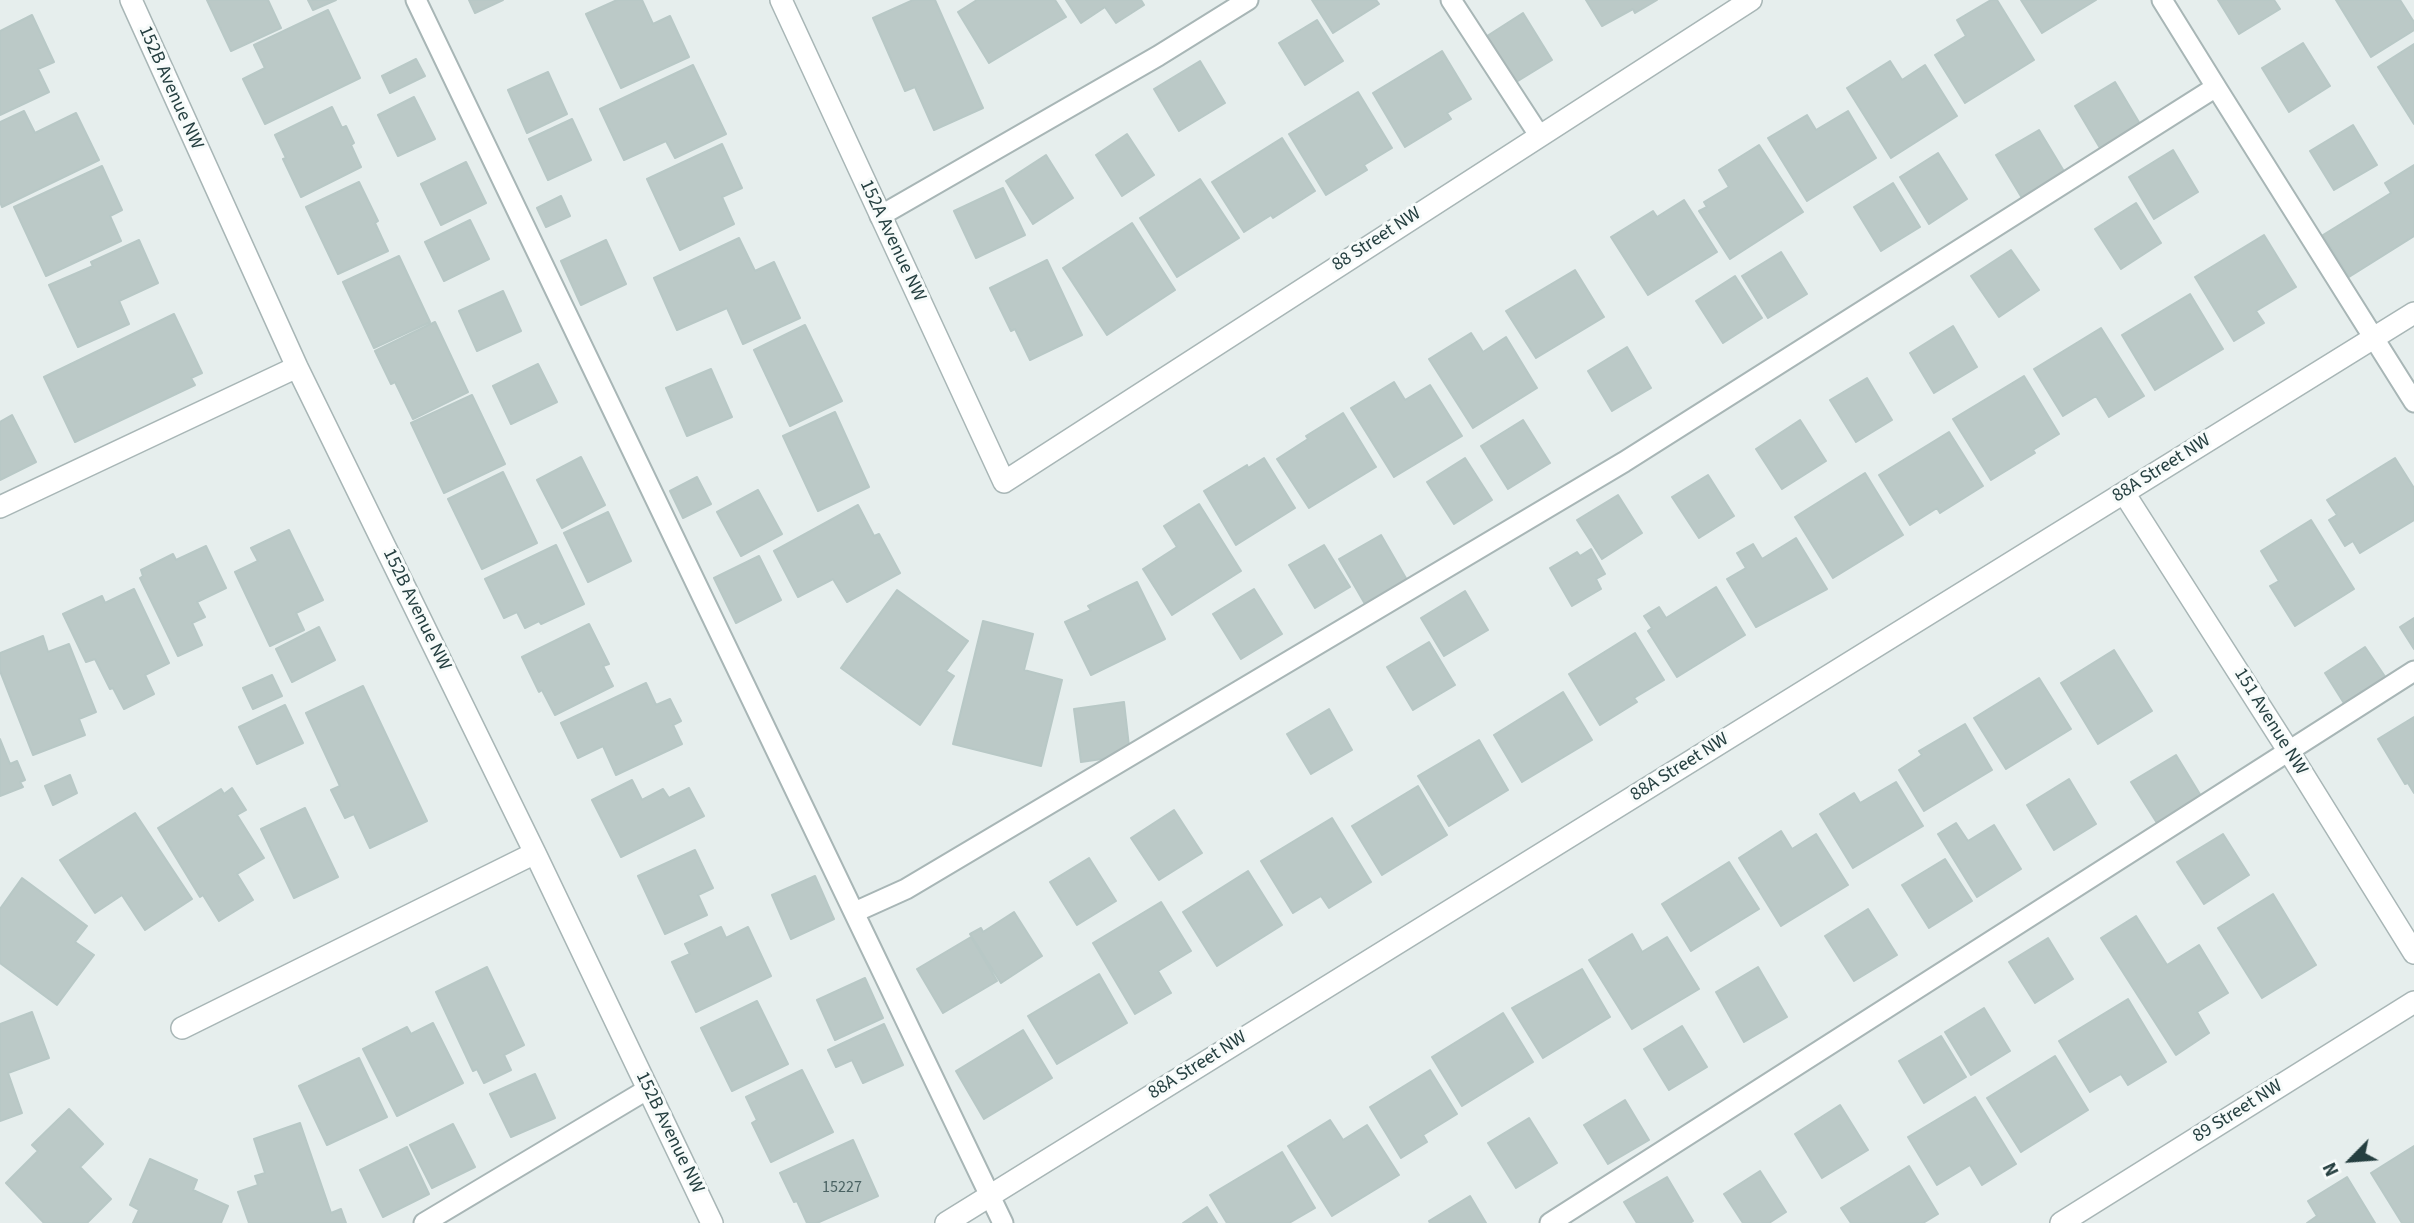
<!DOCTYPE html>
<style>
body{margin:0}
#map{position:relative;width:2414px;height:1223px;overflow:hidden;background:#e6eeed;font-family:"Source Sans 3",sans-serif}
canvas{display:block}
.north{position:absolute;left:2316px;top:1125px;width:70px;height:70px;-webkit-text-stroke:5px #f7fbfa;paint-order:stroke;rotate:245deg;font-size:19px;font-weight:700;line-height:28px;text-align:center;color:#253f40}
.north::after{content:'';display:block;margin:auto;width:24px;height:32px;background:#253f40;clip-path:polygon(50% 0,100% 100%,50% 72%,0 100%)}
</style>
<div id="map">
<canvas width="2414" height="1223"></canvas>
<div class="north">N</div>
</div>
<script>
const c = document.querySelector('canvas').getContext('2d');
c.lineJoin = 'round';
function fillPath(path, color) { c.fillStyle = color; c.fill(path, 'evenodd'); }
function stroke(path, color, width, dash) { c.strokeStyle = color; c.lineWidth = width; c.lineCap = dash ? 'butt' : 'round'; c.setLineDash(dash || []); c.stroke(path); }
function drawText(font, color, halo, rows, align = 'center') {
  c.font = font + ' "Source Sans 3",sans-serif'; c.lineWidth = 6; c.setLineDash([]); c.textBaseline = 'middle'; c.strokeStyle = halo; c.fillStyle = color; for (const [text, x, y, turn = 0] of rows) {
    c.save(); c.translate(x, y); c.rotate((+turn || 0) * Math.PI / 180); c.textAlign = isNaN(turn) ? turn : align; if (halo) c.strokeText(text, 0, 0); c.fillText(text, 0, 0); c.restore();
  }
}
const building = new Path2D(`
 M207 0H268L281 28 231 51Z
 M308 0H336L313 10Z
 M469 0H503L475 13Z
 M617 0H642L653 24 670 16 689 57 621 88 586 14Z
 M913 0H935L983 108 934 130 915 87 905 91 873 18Z
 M977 0H1055L1066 17 989 63 958 12Z
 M1066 0H1141L1144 5 1116 23 1105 7 1081 23Z
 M1312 0H1376L1379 4 1333 33Z
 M1586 0H1657L1635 13 1633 9 1602 26Z
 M1991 0H1997L2034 60 1965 103 1935 55 1966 36 1957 20Z
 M2021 0H2096L2042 33Z
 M2218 0H2274L2280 9 2239 34Z
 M2336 0H2400L2414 22V30L2371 57Z
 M328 10 360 78 265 124 243 79 265 68 254 45Z
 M1523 13 1552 60 1513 84 1484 38Z
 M32 15 54 62 38 69 49 92 0 115V31Z
 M1317 20 1343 61 1305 85 1279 43Z
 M2303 43 2330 86 2289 112 2262 68Z
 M2414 44V124L2378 67Z
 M1442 51 1471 99 1447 113 1451 119 1405 147 1373 93Z
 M416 59 425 76 390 93 382 76Z
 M1200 61 1225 103 1179 131 1154 89Z
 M1890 61 1902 80 1925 65 1957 116 1891 158 1847 88Z
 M693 65 726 134 675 158 666 141 624 160 600 109Z
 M548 72 567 114 527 133 508 90Z
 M2115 82 2140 124 2100 148 2075 106Z
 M1358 92 1392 148 1364 165 1367 170 1326 195 1289 134Z
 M414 97 435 139 398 156 378 115Z
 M332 107 342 128 346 126 354 143 351 145 361 167 301 197 283 159 286 158 275 135Z
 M24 111 35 133 76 113 99 160 2 207 0 202V122Z
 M1848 111 1876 158 1807 201 1768 138 1807 115 1816 130Z
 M572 119 591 160 548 180 529 139Z
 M2353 125 2377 165 2334 190 2310 151Z
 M2039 130 2065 173 2022 198 1996 155Z
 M1127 134 1154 175 1122 196 1096 155Z
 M1282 138 1315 191 1273 218 1271 215 1244 232 1212 182Z
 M722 144 742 188 722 197 734 224 680 250 647 179Z
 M1759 145 1803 212 1730 259 1699 211 1707 207 1704 202 1729 187 1719 170Z
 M2173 150 2198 192 2154 219 2129 177Z
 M1938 153 1967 199 1929 224 1900 177Z
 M1046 155 1073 198 1033 224 1006 181Z
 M466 162 486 203 441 225 421 184Z
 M2414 165V236L2349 277 2323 235 2391 193 2385 183Z
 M102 166 122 210 110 216 121 241 46 276 14 207Z
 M1200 179 1239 238 1177 277 1140 218Z
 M359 182 378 221 375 223 388 251 338 274 306 207Z
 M1893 183 1920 227 1881 251 1854 207Z
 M1003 188 1025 235 976 258 954 211Z
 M561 196 570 216 546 227 537 208Z
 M1684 200 1717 252 1648 295 1611 237 1653 211 1657 217Z
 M2136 203 2161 243 2121 269 2095 229Z
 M470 220 489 259 444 281 425 242Z
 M1132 223 1175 290 1107 335 1063 268Z
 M2264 235 2296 287 2256 311 2264 323 2234 341 2195 277Z
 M739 238 755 271 774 262 800 318 743 344 727 308 677 330 654 278Z
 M139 240 158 283 119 301 129 324 78 347 49 285 93 266 91 262Z
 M606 240 626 284 581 305 561 261Z
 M2011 250 2039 290 1999 317 1971 276Z
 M1781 252 1807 294 1768 318 1742 276Z
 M399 256 430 322 374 348 343 282Z
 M1047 260 1082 335 1030 360 1015 329 1011 331 990 288Z
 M1575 270 1604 317 1536 358 1506 311Z
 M1735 276 1762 318 1723 343 1696 301Z
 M503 291 521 331 477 351 459 311Z
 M2190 294 2223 349 2155 390 2122 335Z
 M174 314 202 373 191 378 195 385 75 442 44 377Z
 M435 322 468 392 413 419 395 382 391 384 375 351Z
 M805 325 842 401 790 426 754 350Z
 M1953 326 1977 367 1934 393 1910 353Z
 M2101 328 2144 396 2109 417 2096 396 2063 416 2034 369Z
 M1471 333 1483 352 1506 337 1537 388 1473 428 1429 359Z
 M1627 347 1651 388 1612 411 1588 371Z
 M538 364 557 402 511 424 493 386Z
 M711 369 732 417 687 436 666 388Z
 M2024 376 2059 434 2033 450 2035 453 1991 480 1953 419Z
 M1867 378 1892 420 1856 442 1830 400Z
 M1394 382 1405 400 1430 385 1462 436 1394 477 1351 408Z
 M472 395 505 464 444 493 411 423Z
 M835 412 869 487 818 511 783 436Z
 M1343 413 1376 467 1309 508 1277 459 1308 439 1306 436Z
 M12 415 36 462 0 480V422Z
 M1523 420 1550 463 1508 489 1481 446Z
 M1800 420 1826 461 1782 489 1756 449Z
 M1949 432 1983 486 1940 513 1937 508 1910 525 1879 475Z
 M581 457 605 505 562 528 537 480Z
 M1264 458 1295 508 1236 545 1204 491 1247 465 1248 468Z
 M1465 458 1492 500 1454 524 1427 482Z
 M2395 458 2414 488V520L2360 553 2353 541 2345 546 2329 520 2337 515 2327 500Z
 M503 472 537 543 482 569 448 499Z
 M1865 473 1903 535 1833 578 1795 517Z
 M1708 475 1734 516 1699 538 1672 497Z
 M697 477 711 504 683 518 670 491Z
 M758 490 782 534 741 556 717 512Z
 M1618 495 1642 533 1602 559 1577 520Z
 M1199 504 1241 571 1172 615 1143 569 1177 547 1164 526Z
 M858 505 874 536 879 534 900 573 847 602 833 579 798 597 774 551Z
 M608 512 631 561 588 582 564 533Z
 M2311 520 2354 589 2295 626 2270 586 2279 581 2261 551Z
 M289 530 323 600 296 613 304 630 270 646 235 572 258 561 251 548Z
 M1381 535 1407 580 1365 604 1339 559Z
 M1796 538 1827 589 1756 627 1727 579 1746 568 1737 553 1753 544 1762 559Z
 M556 545 584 604 541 624 539 621 525 628 517 612 504 618 485 579Z
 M1324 545 1350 587 1315 608 1289 565Z
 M206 546 226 588 197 602 205 617 192 623 202 645 178 656 140 578 143 576 141 570 173 554 176 560Z
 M1591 549 1605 574 1596 579 1601 589 1572 606 1550 568 1577 552 1580 556Z
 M759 556 781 600 736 623 714 578Z
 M1137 582 1165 639 1091 675 1065 622 1091 610 1088 606Z
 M1716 587 1745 635 1677 677 1648 631 1652 628 1644 616 1659 607 1666 618Z
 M134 589 169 663 145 675 154 694 124 709 113 688 110 689 95 659 86 662 63 614 102 596 105 603Z
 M1254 589 1282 634 1241 659 1213 614Z
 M897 590 968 641 946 671 954 676 920 725 841 668Z
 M1465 591 1488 630 1444 656 1421 618Z
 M2414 618V649L2400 627Z
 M983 621 1033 634 1024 670 1062 680 1041 766 953 744Z
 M589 624 609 664 603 666 613 686 555 715 542 690 539 692 522 657Z
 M319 627 335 660 292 682 276 649Z
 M1635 633 1664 680 1634 698 1637 702 1600 725 1569 674Z
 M43 636 48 652 69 644 96 712 79 719 85 735 33 755 0 671V653Z
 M1429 642 1455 685 1413 710 1387 667Z
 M2365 647 2388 681 2347 708 2325 673Z
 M2114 650 2152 711 2098 744 2061 683Z
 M272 675 282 696 253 709 243 688Z
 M2039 678 2071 729 2006 769 1974 718Z
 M646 683 656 705 670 699 681 721 673 725 682 744 616 775 603 746 578 758 561 723Z
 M363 686 427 821 370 848 354 814 345 818 331 790 340 786 306 713Z
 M1563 692 1592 740 1522 782 1494 735Z
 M1124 702 1130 755 1081 762 1074 709Z
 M285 705 303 743 257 764 239 727Z
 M1329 709 1352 750 1311 774 1287 734Z
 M2414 717V793L2408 783 2405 784 2378 739Z
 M1965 724 1992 770 1924 811 1899 770 1922 755 1919 751Z
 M0 739 10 764 17 761 25 780 20 782 23 787 0 796Z
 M1479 740 1508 790 1449 826 1418 776Z
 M2176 755 2201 796 2157 823 2131 782Z
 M70 775 77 793 53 805 45 786Z
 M2069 779 2096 824 2054 850 2027 805Z
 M632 780 642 800 663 789 669 798 689 788 704 816 621 857 592 800Z
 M1896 782 1923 826 1853 868 1820 814 1854 793 1860 803Z
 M1418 786 1447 835 1382 875 1352 826Z
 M232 788 246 810 237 815 264 858 237 874 253 900 219 921 203 895 200 897 158 828 221 789 224 794Z
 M305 808 338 877 294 898 261 829Z
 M1174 810 1202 853 1159 880 1131 838Z
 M135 813 192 899 145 930 122 895 95 913 60 860Z
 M1332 818 1371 882 1329 908 1321 896 1293 913 1261 861Z
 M1956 823 1968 841 1994 825 2021 869 1977 897 1938 834Z
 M1781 831 1792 849 1816 834 1848 885 1781 926 1739 858Z
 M2223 834 2249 875 2204 904 2177 862Z
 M695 850 713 888 698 895 707 915 665 934 638 876Z
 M1089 858 1116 901 1077 925 1050 882Z
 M1945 859 1972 901 1929 928 1902 885Z
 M1729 862 1759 909 1691 951 1662 904Z
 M1248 871 1282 925 1217 966 1183 912Z
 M815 876 834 919 791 939 772 895Z
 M22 878 87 926 75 942 94 955 57 1005 0 963V909Z
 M2273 894 2316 965 2262 998 2218 928Z
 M1161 902 1191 951 1158 971 1171 993 1135 1014 1093 943Z
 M1868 909 1897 955 1854 981 1825 936Z
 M1014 912 1042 956 1001 983 970 934 981 928 983 932Z
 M2136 916 2167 965 2199 945 2228 993 2197 1012 2209 1033 2176 1055 2101 938Z
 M721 927 726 938 748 927 771 976 696 1012 672 962 690 954 685 944Z
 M1632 934 1642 952 1667 937 1699 989 1632 1029 1589 960Z
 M971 937 997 981 943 1013 917 969Z
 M2048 938 2073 979 2035 1003 2009 962Z
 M487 967 524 1045 504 1055 511 1070 484 1083 477 1069 473 1071 436 992Z
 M1758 967 1787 1017 1744 1042 1716 992Z
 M1582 969 1610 1017 1543 1058 1512 1008Z
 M1099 974 1127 1023 1057 1064 1028 1016Z
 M865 978 883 1018 835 1040 817 1000Z
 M2128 999 2166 1062 2128 1085 2121 1074 2090 1092 2059 1041Z
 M757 1001 788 1064 732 1091 701 1028Z
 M1984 1008 2010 1051 1971 1075 1945 1032Z
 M32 1012 49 1058 8 1073 22 1113 0 1121V1024Z
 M1503 1013 1533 1062 1462 1106 1432 1057Z
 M433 1023 463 1083 397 1116 363 1049 407 1027 411 1034Z
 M884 1024 903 1065 863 1083 852 1060 836 1067 828 1050Z
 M1682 1026 1707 1067 1669 1090 1644 1049Z
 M1023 1030 1052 1078 984 1119 956 1071Z
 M1941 1036 1966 1077 1924 1103 1899 1061Z
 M2055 1056 2088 1110 2021 1152 1987 1098Z
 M359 1058 387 1117 327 1145 299 1086Z
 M802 1070 833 1132 771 1162 752 1123 757 1120 746 1097Z
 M1430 1070 1457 1114 1423 1135 1427 1142 1401 1158 1370 1107Z
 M535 1074 555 1118 511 1137 490 1094Z
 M1975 1097 2016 1164 1982 1185 1970 1165 1937 1185 1908 1137Z
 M1625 1100 1649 1140 1608 1164 1584 1125Z
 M1840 1105 1868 1150 1822 1178 1795 1134Z
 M69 1109 103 1144 80 1167 111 1199 87 1223H44L6 1183 38 1151 32 1145Z
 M1529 1118 1557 1163 1516 1188 1488 1143Z
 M1330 1120 1343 1140 1367 1125 1399 1175 1332 1216 1288 1146Z
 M300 1123 331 1213 341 1209 346 1223H249L238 1192 258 1185 255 1176 265 1173 254 1139Z
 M453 1124 475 1167 432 1188 410 1145Z
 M853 1140 878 1196 817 1223H807L797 1201 794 1202 780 1173Z
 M2414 1146V1223H2402L2371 1173Z
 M407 1147 429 1194 383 1217 360 1170Z
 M1282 1152 1315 1208 1289 1223H1227L1210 1195Z
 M150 1159 197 1180 193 1190 228 1206 221 1223H133L139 1210 130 1205Z
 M1909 1166 1938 1214 1923 1223H1851L1841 1208Z
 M1760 1171 1786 1212 1769 1223H1743L1724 1194Z
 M1667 1177 1693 1221 1690 1223H1637L1624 1202Z
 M2347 1177 2375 1223H2307L2317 1216 2308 1201Z
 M1470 1196 1486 1223H1430L1429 1221Z
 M1207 1207 1217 1223H1183Z`);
fillPath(building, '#bbc9c7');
stroke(building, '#b8c8c6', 2);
const service = new Path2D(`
 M416 0 1003 1223
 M1451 0 1539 135
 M2216 87 2414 402
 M880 216 1158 56 1248 0
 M855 912 906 889 1624 462 2216 87 2162 0
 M424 1223 648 1089
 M1550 1223 2414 671`);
const minor = new Path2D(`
 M131 0 297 367 535 853 712 1223
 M781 0 1004 482 1751 0
 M2124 493 2288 750 2414 953
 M0 507 297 367
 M182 1028 535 853
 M946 1223 2414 313
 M2061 1223 2414 1002`);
stroke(service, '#a8b6b6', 23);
stroke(minor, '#a8b6b6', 24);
stroke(service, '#fff', 19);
stroke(minor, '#fff', 21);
drawText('16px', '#4a6262', null, [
 ["15227",842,1188]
]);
drawText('19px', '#253f40', '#f7fbfa', [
 ["152B Avenue NW",170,88,66],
 ["88 Street NW",1377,240,-33],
 ["152A Avenue NW",892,241,65],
 ["88A Street NW",2162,469,-32],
 ["152B Avenue NW",416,610,64],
 ["151 Avenue NW",2270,722,58],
 ["88A Street NW",1680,768,-32],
 ["88A Street NW",1198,1066,-32],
 ["89 Street NW",2238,1112,-32],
 ["152B Avenue NW",669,1133,64]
]);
</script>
